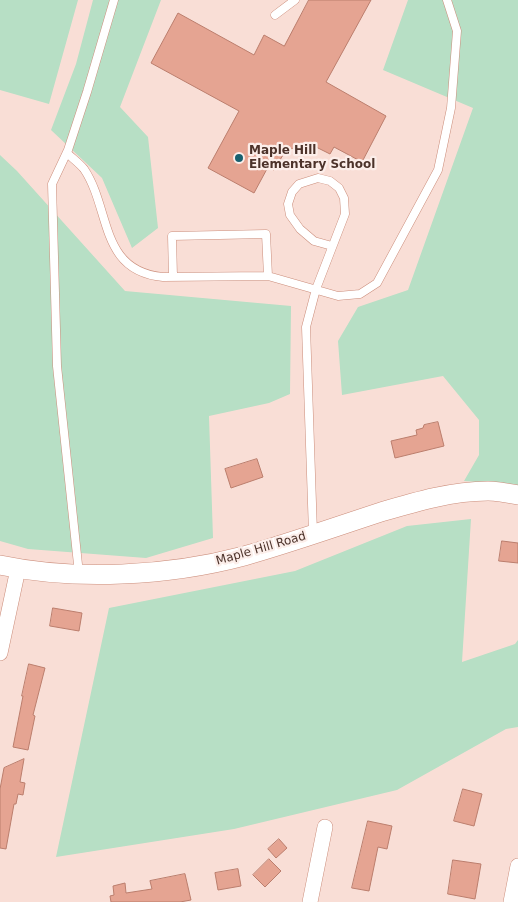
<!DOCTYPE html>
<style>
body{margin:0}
canvas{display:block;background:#f9ded6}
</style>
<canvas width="518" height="902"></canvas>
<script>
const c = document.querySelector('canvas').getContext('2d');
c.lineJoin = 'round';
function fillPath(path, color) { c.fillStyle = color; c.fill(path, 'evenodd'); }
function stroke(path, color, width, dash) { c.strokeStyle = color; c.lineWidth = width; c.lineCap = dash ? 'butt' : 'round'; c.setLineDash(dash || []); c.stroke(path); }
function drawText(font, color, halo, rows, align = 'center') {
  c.font = font + ' "DejaVu Sans",sans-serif'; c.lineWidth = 4.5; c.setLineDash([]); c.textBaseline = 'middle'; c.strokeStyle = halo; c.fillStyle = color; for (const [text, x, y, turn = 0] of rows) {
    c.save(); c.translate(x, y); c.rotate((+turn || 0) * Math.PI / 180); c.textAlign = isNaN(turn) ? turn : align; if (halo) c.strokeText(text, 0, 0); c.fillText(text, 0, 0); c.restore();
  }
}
fillPath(new Path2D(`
 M0 0H78L49 104 0 90Z
 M93 0H161L120 107 148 137 158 228 132 248 102 178 51 130 76 64Z
 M408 0H518V485L464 481 479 455V420L443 376 342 395 338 341 358 307 408 290 473 108 383 70Z
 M0 155 17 171 125 291 291 306 290 394 269 403 209 416 213 538 146 558 28 549 0 541Z
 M471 519 462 662 515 644 518 640V727L506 729 397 790 234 829 56 857 109 608 295 571 407 526Z`), '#b7dfc5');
const building = new Path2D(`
 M309 0H371L326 82 386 116 362 162 334 147 330 154 310 144 286 150 274 170 268 167 254 193 208 168 239 111 151 63 178 13 254 55 264 35 284 46Z
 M438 422 444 446 395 458 391 441 417 435 416 430 423 428 424 425Z
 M257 459 263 477 231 488 225 469Z
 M502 541 518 543V563L499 561Z
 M53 608 82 613 79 631 50 626Z
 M29 664 45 668 33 715 35 716 28 750 13 747 23 696H22Z
 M24 759 20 782 25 783 23 795 18 794 16 804H14L6 849 0 848V789L4 768Z
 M463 789 482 794 474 826 454 821Z
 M368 821 392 826 387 849 378 847 369 891 352 888Z
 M279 839 287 848 276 858 268 849Z
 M269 859 281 871 265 887 253 875Z
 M453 860 481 864 475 899 448 894Z
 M238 869 241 886 218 890 215 873Z
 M185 874 191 900 180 902H111L110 896 114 895 113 886 125 883 126 893 152 889 150 881Z`);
fillPath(building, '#e5a492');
stroke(building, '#bb7e6d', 1);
const service = new Path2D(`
 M275 15 295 0
 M67 153C72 158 79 163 84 169 111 209 99 271 163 277L268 276 266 234 172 236 173 277
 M268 276 338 296 360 294 377 283 438 170 451 108 457 31 447 0
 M313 533 306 327 316 289 345 214 344 198 339 188 330 181 318 178 299 184 292 192 288 204 290 215 300 229 314 241 332 246
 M79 574 57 366 52 184 68 150 87 92 114 0`);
const minor = new Path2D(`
 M0 653 18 569
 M310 902 325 827
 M511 902 518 866`);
const tertiary = new Path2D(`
 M0 565C76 581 169 576 244 556 290 543 335 527 381 512 415 502 452 491 488 491 498 491 508 493 518 495`);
stroke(service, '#cb8d7b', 9);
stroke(minor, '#cb8d7b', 16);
stroke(tertiary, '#cb8d7b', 20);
stroke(service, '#fff', 8);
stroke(minor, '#fff', 15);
stroke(tertiary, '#fff', 19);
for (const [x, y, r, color] of [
 [239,158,5,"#18606f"]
]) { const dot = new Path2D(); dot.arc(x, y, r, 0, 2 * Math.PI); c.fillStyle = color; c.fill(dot); stroke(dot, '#fceeea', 2); }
drawText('bold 12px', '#4c322a', '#fceeea', [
 ["Maple Hill",249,151],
 ["Elementary School",249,165]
], 'left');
drawText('12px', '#4c322a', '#fceeea', [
 ["Maple Hill Road",261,549,-16]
]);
</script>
